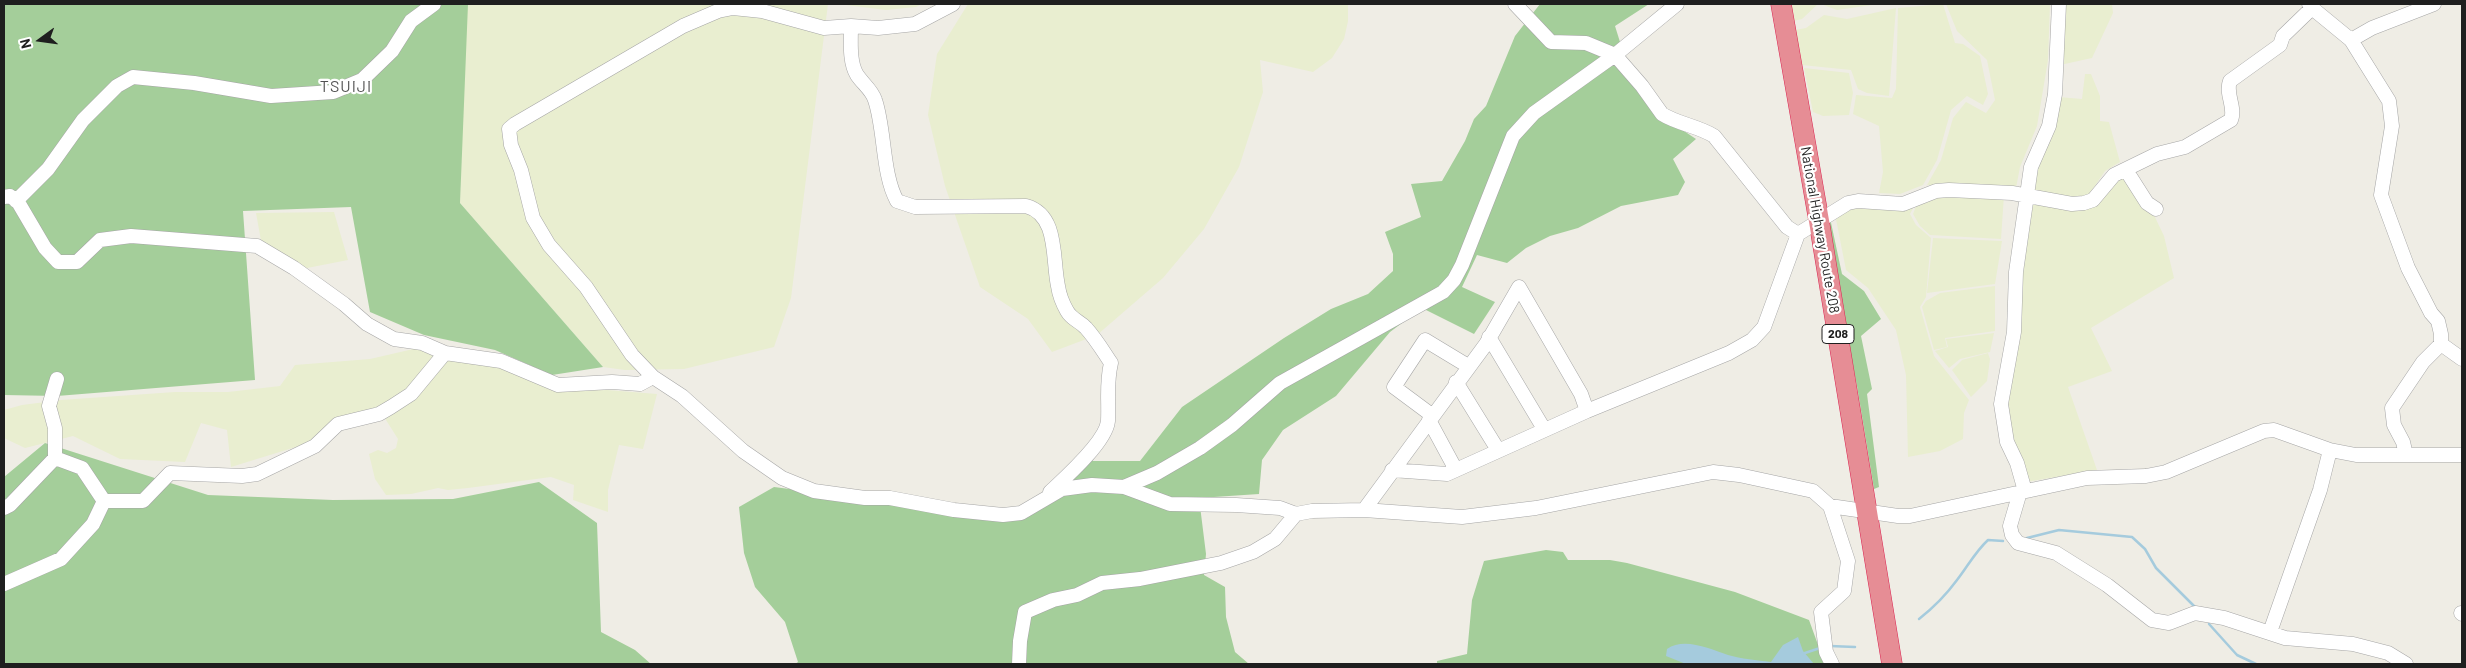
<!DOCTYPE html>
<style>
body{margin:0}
#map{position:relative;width:2466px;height:668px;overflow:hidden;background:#efede5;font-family:Barlow,sans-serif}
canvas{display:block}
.frame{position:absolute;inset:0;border:5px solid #1f1f1f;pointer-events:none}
.north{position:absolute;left:15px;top:15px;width:50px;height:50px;-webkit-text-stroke:4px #fff;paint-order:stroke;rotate:256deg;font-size:14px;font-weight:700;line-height:20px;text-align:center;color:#1f1f1f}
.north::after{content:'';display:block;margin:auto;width:18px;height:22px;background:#1f1f1f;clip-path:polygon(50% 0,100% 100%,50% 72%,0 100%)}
</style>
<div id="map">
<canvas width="2466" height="668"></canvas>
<div class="frame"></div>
<div class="north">N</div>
</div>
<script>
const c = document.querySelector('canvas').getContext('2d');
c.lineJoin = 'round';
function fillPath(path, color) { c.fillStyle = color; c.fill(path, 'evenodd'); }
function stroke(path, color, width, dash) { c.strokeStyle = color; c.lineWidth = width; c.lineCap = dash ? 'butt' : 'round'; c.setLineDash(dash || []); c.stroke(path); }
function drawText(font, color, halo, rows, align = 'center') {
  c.font = font + ' Barlow,sans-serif'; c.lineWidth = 4.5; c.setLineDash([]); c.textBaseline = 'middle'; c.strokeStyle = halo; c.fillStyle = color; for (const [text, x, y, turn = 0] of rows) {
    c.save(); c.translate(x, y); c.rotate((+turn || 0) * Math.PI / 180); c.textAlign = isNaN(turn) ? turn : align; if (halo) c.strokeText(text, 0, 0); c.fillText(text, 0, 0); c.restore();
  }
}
fillPath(new Path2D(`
 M465 4H828L791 298 774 347 684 369 625 370 603 367 460 203Z
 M838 4H922L916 7 886 10Z
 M968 4H1348V21L1344 39 1332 58 1313 72 1260 60 1263 92 1239 167 1204 229 1163 278 1097 335 1052 352 1028 319 980 287 945 186 928 115 937 54Z
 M1790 4H1818L1802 19 1793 21Z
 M1821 4H1879L1837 10Z
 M1943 4 1955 43 1963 44 1980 56 1988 94 1983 105 1967 96 1951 110 1937 160 1923 185 1900 194 1879 193 1883 172 1879 126 1853 114 1856 95 1892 98 1896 89 1898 8Z
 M1946 4H2050L2048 60 2037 126 2020 167 2016 188 1927 185 1941 160 1953 118 1966 102 1986 113 1995 100 1987 60 1957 31Z
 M2062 4H2112L2113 13 2092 58 2060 65Z
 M1896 8 1889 96 1867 93 1858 89 1851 70 1802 65 1795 30 1806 28 1824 15 1847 19Z
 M1804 68 1849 73 1853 93 1849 115 1823 116 1813 112Z
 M2085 74H2091L2100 96V121L2109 122 2120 162 2105 171 2088 196 2073 200 2031 193 2058 97 2082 99Z
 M2124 175 2153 213 2164 236 2174 278 2091 328 2112 371 2068 387 2097 470 2026 482 2011 440 2004 403 2030 199 2068 208Z
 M1937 194 2004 195 2001 239 1930 235 1920 226 1913 214 1918 201Z
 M1916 202 1910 214 1916 225 1931 238 1926 297 1920 307 1934 356 1969 400 1964 413 1963 439 1940 451 1908 457 1906 375 1896 330 1868 288 1846 270 1835 214 1842 209Z
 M334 212 348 260 302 269 262 246 256 213Z
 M1933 238 2002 241 1995 284 1927 293Z
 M1995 286V331L1945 338 1947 347 1934 350 1922 307 1926 301 1940 293Z
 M1994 333 1990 352 1960 359 1949 368 1935 351 1948 347 1946 339Z
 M422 347 479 361 567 391 607 390 657 394 643 449 619 445 608 490V512L573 500 574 485 551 477 468 488 448 490 438 488 411 494 386 495 375 479 369 454 378 450 387 453 396 448 398 439 379 409 312 442 231 467 227 430 201 423 185 462 120 459 73 436 25 448 4 438V410L22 405 61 400 175 392H228L280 386 295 365 370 359Z
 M1988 353 1990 359 1987 381 1971 397 1952 370 1962 360Z`), '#e9eed0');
fillPath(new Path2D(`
 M4 4H468L460 203 603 367 552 375 495 350 424 335 370 312 351 207 243 211 255 380 57 396 4 395Z
 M1540 4H1649L1615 26 1625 58 1657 113 1696 139 1673 159 1685 182 1678 195 1621 206 1578 228 1550 236 1526 248 1507 263 1477 255 1462 287 1495 302 1474 334 1422 308 1390 332 1336 396 1283 430 1262 460 1259 494 1199 498 1206 554 1204 575 1225 587 1226 617 1235 652 1249 664H795L798 662 785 622 755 587 744 553 739 507 774 487 954 510 1024 508 1090 461H1140L1182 407 1284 338 1331 309 1368 294 1393 271V254L1385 232 1421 217 1411 184 1442 181 1465 141 1474 119 1486 106 1515 36Z
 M1830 218 1842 274 1864 291 1881 319 1861 336 1872 389 1867 394 1879 487 1874 489 1857 386 1824 222Z
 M45 443 208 495 333 500 453 499 539 482 597 523 601 632 635 650 651 664H4V477Z
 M1546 550 1563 552 1568 560H1610L1627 563 1735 592 1809 620 1825 664H1437V661L1467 654 1472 600 1484 561Z`), '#a4ce9a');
fillPath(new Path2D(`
 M1798 637 1803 651 1814 664H1686L1666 656 1667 649C1684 637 1710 649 1728 655 1741 659 1757 660 1771 662L1783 645Z`), '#a5cbdd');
stroke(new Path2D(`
 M2027 538 2059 530 2132 537 2145 549 2156 568 2196 608
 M1919 619C1933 608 1946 595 1957 580 1968 566 1975 552 1988 540L2003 541
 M2209 624 2237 655 2256 664
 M1830 646 1855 647
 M1802 654 1820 648`), '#a5cbdd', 2.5);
const minor = new Path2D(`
 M953 4 915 24 878 28 851 26 824 28 762 11 733 8 718 11 683 26 515 124 509 129 511 145 521 170 533 218 549 245 586 287 632 355 653 377 682 396 743 451 782 478 814 491 865 498H890L954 510 1003 515 1021 513 1062 489 1092 485 1124 487 1170 504 1236 505 1280 508 1296 514 1312 511 1364 510 1462 517 1536 508 1713 472 1739 475 1813 491 1830 506 1898 516H1910L2087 478 2146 476 2166 472 2264 431 2274 430 2330 450 2356 455H2462
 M1515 4 1551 42 1586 43 1615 55 1642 86 1662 114C1678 124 1698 126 1714 136L1787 227 1798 234
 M2309 4 2312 8 2351 40 2389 101 2392 126 2381 195 2408 268 2431 313 2438 321 2441 334V344L2423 362 2392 408 2394 425 2403 442 2406 455
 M851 26C851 41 849 62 857 75 863 84 872 90 875 100 885 129 882 174 897 201L915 207 1026 206C1059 215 1052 259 1058 286 1059 293 1063 304 1067 311 1072 320 1080 321 1086 328 1096 339 1103 351 1111 363 1106 384 1109 400 1108 421 1106 442 1065 478 1050 492
 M2351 40 2372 28 2434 4
 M2126 170 2147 203 2156 209
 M4 197 10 196 18 202 45 248 58 262H77L100 240 131 236 257 246 294 268 344 304 367 324 394 339 422 343 445 353 501 361 558 385 612 382 640 384 653 377
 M16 201 48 169 83 120 117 86 133 77 194 83 271 96 333 92 362 80 392 51 411 21 434 4
 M1798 234 1848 203 1858 201 1903 204 1936 191 1949 190 2012 193 2072 204 2084 203 2093 200 2114 175 2157 154 2185 147 2231 120C2236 107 2225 94 2230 81L2280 45 2283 36 2312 8
 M1489 337 1544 429
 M2441 344 2462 359
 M1456 382 1498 450
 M1433 416 1394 387 1425 340 1468 366
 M1429 420 1456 470
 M55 458V428L49 406 57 379
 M1392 470 1447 474 1587 411
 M1124 487 1157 473 1200 448 1232 425 1280 383 1443 292 1454 280 1462 265 1513 136 1534 113 1615 55 1677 4
 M2025 491 2017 463 2007 442 2001 404 2014 332 2016 272 2031 167 2049 126 2055 94 2059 4
 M2020 492 2010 526 2012 535 2018 543 2056 553 2107 585 2152 620 2169 623 2195 613 2224 618 2285 638 2353 644 2388 653 2406 664
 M1830 506 1848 561 1844 591 1821 612 1826 652 1832 664
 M4 508 10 505 55 458 82 468 104 501H143L170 473 242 476 257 474 315 446 338 424 379 414 391 407 411 394 445 353
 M1364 510 1486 344 1519 287 1581 394 1587 411 1729 353 1752 340 1764 327 1798 234
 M4 584 61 559 93 524 104 501
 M2461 613 2462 614
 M2270 632 2320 490 2330 450
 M1019 664 1020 641 1025 612 1053 600 1077 595 1102 583 1140 579 1221 563 1253 552 1275 539 1296 514`);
const highway = new Path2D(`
 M1781 4 1819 221 1892 664`);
stroke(minor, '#a6a6a6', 15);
stroke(highway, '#da2552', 21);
stroke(minor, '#fff', 14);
stroke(highway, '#e68d95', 20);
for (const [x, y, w] of [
 [1838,334,32]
]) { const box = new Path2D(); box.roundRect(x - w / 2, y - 9.5, w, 19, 4); c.fillStyle = '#fff'; c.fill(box); stroke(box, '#1f1f1f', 1); }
drawText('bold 12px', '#1f1f1f', null, [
 ["208",1838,334]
]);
drawText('14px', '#1f1f1f', '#fff', [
 ["National Highway Route 208",1820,230,80]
]);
c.letterSpacing = '1px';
drawText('16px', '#525252', '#fff', [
 ["TSUIJI",346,87]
]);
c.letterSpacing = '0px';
</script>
